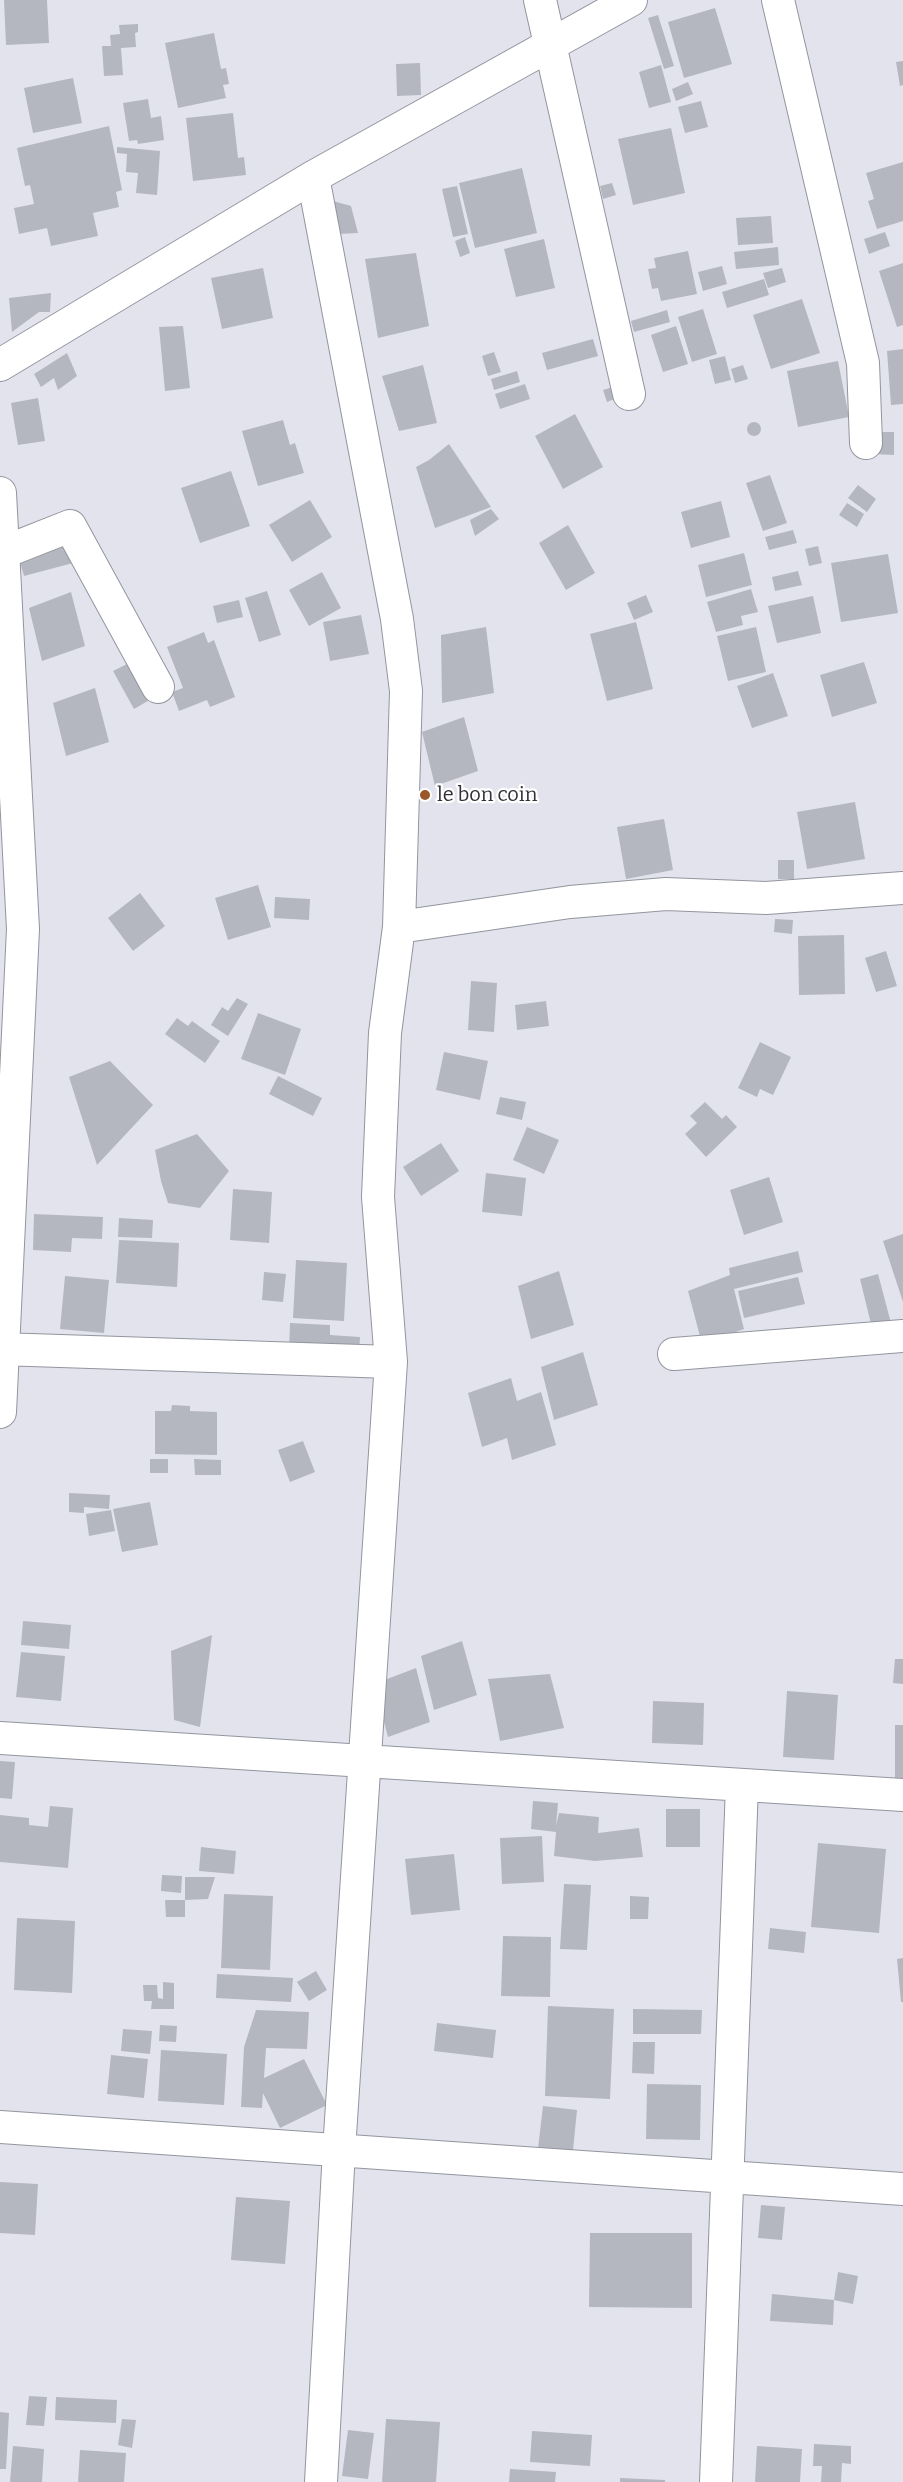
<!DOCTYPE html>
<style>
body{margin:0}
canvas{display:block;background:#e2e3ed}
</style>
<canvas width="903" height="2482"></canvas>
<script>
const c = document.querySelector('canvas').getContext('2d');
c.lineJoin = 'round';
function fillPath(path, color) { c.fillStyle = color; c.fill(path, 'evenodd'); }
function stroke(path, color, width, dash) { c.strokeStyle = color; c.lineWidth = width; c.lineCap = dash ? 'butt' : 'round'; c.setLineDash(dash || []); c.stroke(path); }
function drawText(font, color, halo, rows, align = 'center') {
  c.font = font + ' Bitter,serif'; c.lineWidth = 4.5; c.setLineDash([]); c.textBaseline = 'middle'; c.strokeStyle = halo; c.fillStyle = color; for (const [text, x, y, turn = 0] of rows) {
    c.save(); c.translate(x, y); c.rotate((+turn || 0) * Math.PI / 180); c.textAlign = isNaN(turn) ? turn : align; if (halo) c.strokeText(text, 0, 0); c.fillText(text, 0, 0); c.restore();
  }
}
fillPath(new Path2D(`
 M4 0H47L49 43 6 45Z
 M715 8 732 64 684 78 668 22Z
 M658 15 674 66 664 69 648 18Z
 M138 24V32L135 33 136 47 121 48 123 75 104 76 102 46H111L110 35 120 34 119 25Z
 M214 33 221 69 226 68 229 84 223 85 226 98 178 108 165 43Z
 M903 61V85L900 86 896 62Z
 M420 63 421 95 397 96 396 64Z
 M661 65 671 102 649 108 639 72Z
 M73 78 82 123 33 133 24 88Z
 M688 82 693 94 676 101 672 89Z
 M148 99 151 118 161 116 164 140 138 144 137 140 129 141 123 103Z
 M701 101 708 127 685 133 678 107Z
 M233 113 238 158 244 157 246 175 193 181 186 118Z
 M109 126 122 190 116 192 119 207 93 213 98 236 51 246 47 228 19 234 14 208 34 204 30 185 25 186 17 148Z
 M671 128 685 193 633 205 618 139Z
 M117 147 160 151 157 195 136 193 138 173 126 172 127 154 117 153Z
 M903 162V221L877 229 868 201 874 199 866 173Z
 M522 168 537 233 475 248 459 183Z
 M612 183 616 195 603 199 600 186Z
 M457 186 468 234 453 237 442 189Z
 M333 201 351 206 358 233 339 234Z
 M771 216 773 243 738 245 736 218Z
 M885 232 890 246 869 254 864 239Z
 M465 237 470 253 460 257 455 241Z
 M544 239 555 288 516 297 504 249Z
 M778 247 779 265 736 269 734 252Z
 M688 251 697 294 661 301 658 288 652 289 648 269 656 268 654 258Z
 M416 253 429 326 378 338 365 259Z
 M903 263V325L897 327 879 271Z
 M722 266 727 284 703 291 698 272Z
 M263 268 273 318 222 329 211 278Z
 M782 268 786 282 768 288 763 273Z
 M764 279 769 295 727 308 722 292Z
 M51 293 50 312H39L12 332 9 298Z
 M802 299 820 353 771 369 753 315Z
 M703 309 717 354 692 362 678 317Z
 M667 310 670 322 634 332 631 321Z
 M183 326 190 388 165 391 159 327Z
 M676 326 688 364 663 372 651 335Z
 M593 339 598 356 547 370 542 353Z
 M903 349V404L891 405 887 351Z
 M494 352 501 372 488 376 482 356Z
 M67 353 77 376 58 390 54 378 41 387 34 374Z
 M725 356 731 380 715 384 709 360Z
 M838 361 849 417 798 427 787 371Z
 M423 365 437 423 399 431 382 376Z
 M743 365 748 379 735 383 731 369Z
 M517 371 520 382 494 390 491 379Z
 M525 384 530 399 500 409 495 394Z
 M613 387 617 398 607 402 603 390Z
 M38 398 45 441 18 445 11 403Z
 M575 414 603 467 563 489 535 436Z
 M283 420 290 445 295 443 304 473 258 486 242 431Z
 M747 429a7 7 0 1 1 14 0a7 7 0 1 1-14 0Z
 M875 432H894V455L874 454Z
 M449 444 491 507 435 528 416 467 429 460Z
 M231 471 250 526 200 543 181 488Z
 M770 475 787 523 763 531 746 483Z
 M858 485 876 499 867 512 848 498Z
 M310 500 332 537 292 562 269 525Z
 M721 501 730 537 691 548 681 512Z
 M847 503 864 514 857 527 839 515Z
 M491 509 499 519 475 536 470 520Z
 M568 525 595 573 566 590 539 543Z
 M793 530 797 543 769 550 765 537Z
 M68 542 73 563 24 576 18 555Z
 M818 546 822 563 809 566 805 549Z
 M744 553 752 585 706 597 698 565Z
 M888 554 898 613 841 622 831 563Z
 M798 571 802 585 775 591 772 577Z
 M322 572 341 608 309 626 289 590Z
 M751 589 758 612 741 616 743 625 716 632 707 602Z
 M267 591 281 635 259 642 245 598Z
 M71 592 85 646 42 661 29 608Z
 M646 595 653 612 634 620 627 603Z
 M813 596 821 633 777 643 768 606Z
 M239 600 243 617 217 623 213 606Z
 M361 615 369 654 330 661 323 622Z
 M636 622 653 689 607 701 590 634Z
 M486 627 494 693 442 703 441 635Z
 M756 627 766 672 728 681 717 636Z
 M204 632 208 643 214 640 235 697 210 707 207 700 179 711 172 692 183 688 167 647Z
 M133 661 153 698 134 709 113 671Z
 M864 662 877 703 832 717 820 675Z
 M773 673 788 716 752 728 737 686Z
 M95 688 109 742 66 756 53 703Z
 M464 717 478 771 435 786 422 732Z
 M855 802 865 859 807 869 797 812Z
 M664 819 673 870 626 879 617 827Z
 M778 860H794V879H778Z
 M258 885 271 927 228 940 215 898Z
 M140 893 165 926 133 951 108 918Z
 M275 897 310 899 309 920 274 918Z
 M775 919 793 920 792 934 774 932Z
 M844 935 845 994 799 995 798 936Z
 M886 951 897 986 876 992 865 958Z
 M471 981 497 983 494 1032 468 1030Z
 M237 998 248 1004 228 1036 211 1025 222 1007 228 1011Z
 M546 1001 549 1026 517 1030 515 1005Z
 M258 1013 301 1029 285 1075 241 1059Z
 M177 1018 188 1026 192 1021 220 1041 205 1063 165 1034Z
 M760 1042 791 1057 773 1095 760 1089 757 1097 738 1088Z
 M444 1052 488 1061 480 1100 436 1090Z
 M110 1061 153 1105 97 1165 69 1077Z
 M278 1076 322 1098 313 1116 269 1094Z
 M500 1097 526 1102 522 1120 496 1114Z
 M705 1102 722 1119 726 1115 737 1127 706 1157 685 1134 697 1123 690 1116Z
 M527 1127 559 1140 544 1174 513 1160Z
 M197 1134 229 1171 200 1208 168 1203 161 1181 155 1150Z
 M441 1143 459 1171 421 1196 403 1167Z
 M486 1173 526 1178 522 1216 482 1212Z
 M769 1177 783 1222 744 1235 730 1190Z
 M233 1189 272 1192 269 1243 230 1240Z
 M34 1214 103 1217 102 1239 72 1238 71 1252 33 1250Z
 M119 1218 153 1220 152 1238 118 1237Z
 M903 1234V1302L883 1241Z
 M119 1240 179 1243 177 1287 116 1283Z
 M798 1251 803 1272 734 1289 744 1329 702 1344 688 1291 730 1275 729 1268Z
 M296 1260 347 1263 344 1321 293 1318Z
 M559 1271 574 1325 531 1339 518 1286Z
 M264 1272 286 1274 283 1302 262 1300Z
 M878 1274 891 1323 872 1328 860 1279Z
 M65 1276 109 1280 104 1333 60 1329Z
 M798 1277 805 1304 744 1318 738 1291Z
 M290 1323 330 1325V1335L360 1337 359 1356 289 1352Z
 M583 1352 598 1405 554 1420 541 1367Z
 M511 1378 517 1401 541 1392 556 1445 512 1460 507 1438 482 1447 468 1393Z
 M172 1405 190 1406V1411L217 1412V1455L155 1454V1411H171Z
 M303 1441 315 1472 290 1482 278 1450Z
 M150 1459H168V1473H150Z
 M194 1459 221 1460V1475H195Z
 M69 1493 110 1495 109 1509 84 1507V1513L69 1512Z
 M150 1502 158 1545 122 1552 113 1509Z
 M111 1510 115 1531 89 1536 86 1514Z
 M23 1621 71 1625 69 1649 21 1645Z
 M212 1635 200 1727 174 1720 171 1651Z
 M462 1641 477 1695 434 1710 421 1656Z
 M21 1652 65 1656 61 1701 16 1697Z
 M895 1659H903V1684L893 1683Z
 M416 1668 430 1722 388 1737 374 1684Z
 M550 1674 564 1728 500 1741 488 1679Z
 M787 1691 838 1695 834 1760 783 1757Z
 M653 1701 704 1703 703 1745 652 1743Z
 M895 1725H903V1778H895Z
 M0 1761 15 1762 12 1799 0 1798Z
 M533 1801 558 1803 556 1826 559 1813 599 1817 598 1833 639 1828 643 1857 595 1861 554 1856 556 1832 531 1829Z
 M50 1806 73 1808 68 1868 0 1862V1815L29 1818V1825L48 1827Z
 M666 1809H700V1847H666Z
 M542 1836 544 1882 502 1884 500 1838Z
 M818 1843 886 1849 879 1933 811 1927Z
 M201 1847 236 1851 234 1874 199 1871Z
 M454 1854 460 1910 411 1915 405 1859Z
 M162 1875 182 1876 181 1893 161 1891Z
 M185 1877H215L208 1899 185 1900V1917H166L165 1900H185Z
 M564 1884 591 1885 587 1950 560 1949Z
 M224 1894 273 1896 270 1970 221 1968Z
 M630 1896 649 1897 648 1919H630Z
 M17 1918 75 1921 72 1993 14 1990Z
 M770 1928 806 1932 804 1953 768 1949Z
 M503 1936 551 1937 550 1997 501 1996Z
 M903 1958V2002H901L897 1959Z
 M316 1971 327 1990 309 2001 297 1982Z
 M217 1974 293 1978 291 2002 216 1998Z
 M163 1982 174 1983V2009H151L152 2001H144L143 1985H157L158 1998 163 1999Z
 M548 2006 614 2009 610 2099 545 2096Z
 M633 2009 702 2010 701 2034H633Z
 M256 2010 309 2012 307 2049 266 2048 264 2078 304 2059 327 2105 280 2128 263 2093 262 2108 241 2107 244 2047Z
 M437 2023 496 2030 493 2058 434 2051Z
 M160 2025 177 2026 176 2042 159 2041Z
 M123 2029 152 2031 150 2054 121 2051Z
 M633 2042H655L654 2074 632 2073Z
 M161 2050 227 2054 224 2105 158 2101Z
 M111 2055 148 2059 144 2098 107 2094Z
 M647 2084 701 2085 700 2140 646 2139Z
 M543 2106 577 2110 572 2160 537 2157Z
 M0 2182 38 2184 35 2235 0 2233Z
 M236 2197 290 2201 285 2264 231 2260Z
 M761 2205 785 2207 782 2240 758 2238Z
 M590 2233H692V2308L589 2307Z
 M838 2272 858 2276 853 2304 834 2300Z
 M772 2294 834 2300 833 2325 770 2321Z
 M29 2396 47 2397 44 2426 26 2425Z
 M56 2397 117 2400 116 2423 55 2420Z
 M0 2412 9 2413 6 2469H0Z
 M122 2419 136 2420 132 2448 118 2445Z
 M386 2419 440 2422 436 2482H382Z
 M348 2430 374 2433 368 2479 342 2476Z
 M532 2431 592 2435 590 2466 530 2462Z
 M814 2444 851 2446V2464L842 2463 841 2482H821L822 2466H813Z
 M13 2446 44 2449 42 2482H10Z
 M757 2446 802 2449 800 2482H755Z
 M80 2450 126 2453 124 2482H78Z
 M510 2469 556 2472 555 2482H509Z
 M620 2478 665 2480V2482H620Z`), '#b5b7c0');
const minor = new Path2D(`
 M540 0 629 394
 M778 0 863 363 866 443
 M313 177 397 619 406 691 399 927 385 1033 378 1197 391 1362 339 2150 321 2482
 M0 365 313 177 631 0
 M0 493 23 929 0 1412
 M4 552 70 526 158 687
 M399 927 570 902 666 894 766 898 903 888
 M0 1349 391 1362
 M674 1354 903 1336
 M0 1738 903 1795
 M0 2127 903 2189
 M716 2482 742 1785`);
stroke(minor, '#93959e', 34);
stroke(minor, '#fff', 32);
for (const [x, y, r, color] of [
 [425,795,6,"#9b5629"]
]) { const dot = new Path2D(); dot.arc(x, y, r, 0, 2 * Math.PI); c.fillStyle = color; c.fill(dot); stroke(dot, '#fff', 2); }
drawText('20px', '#313135', '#fff', [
 ["le bon coin",437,795]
], 'left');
</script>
